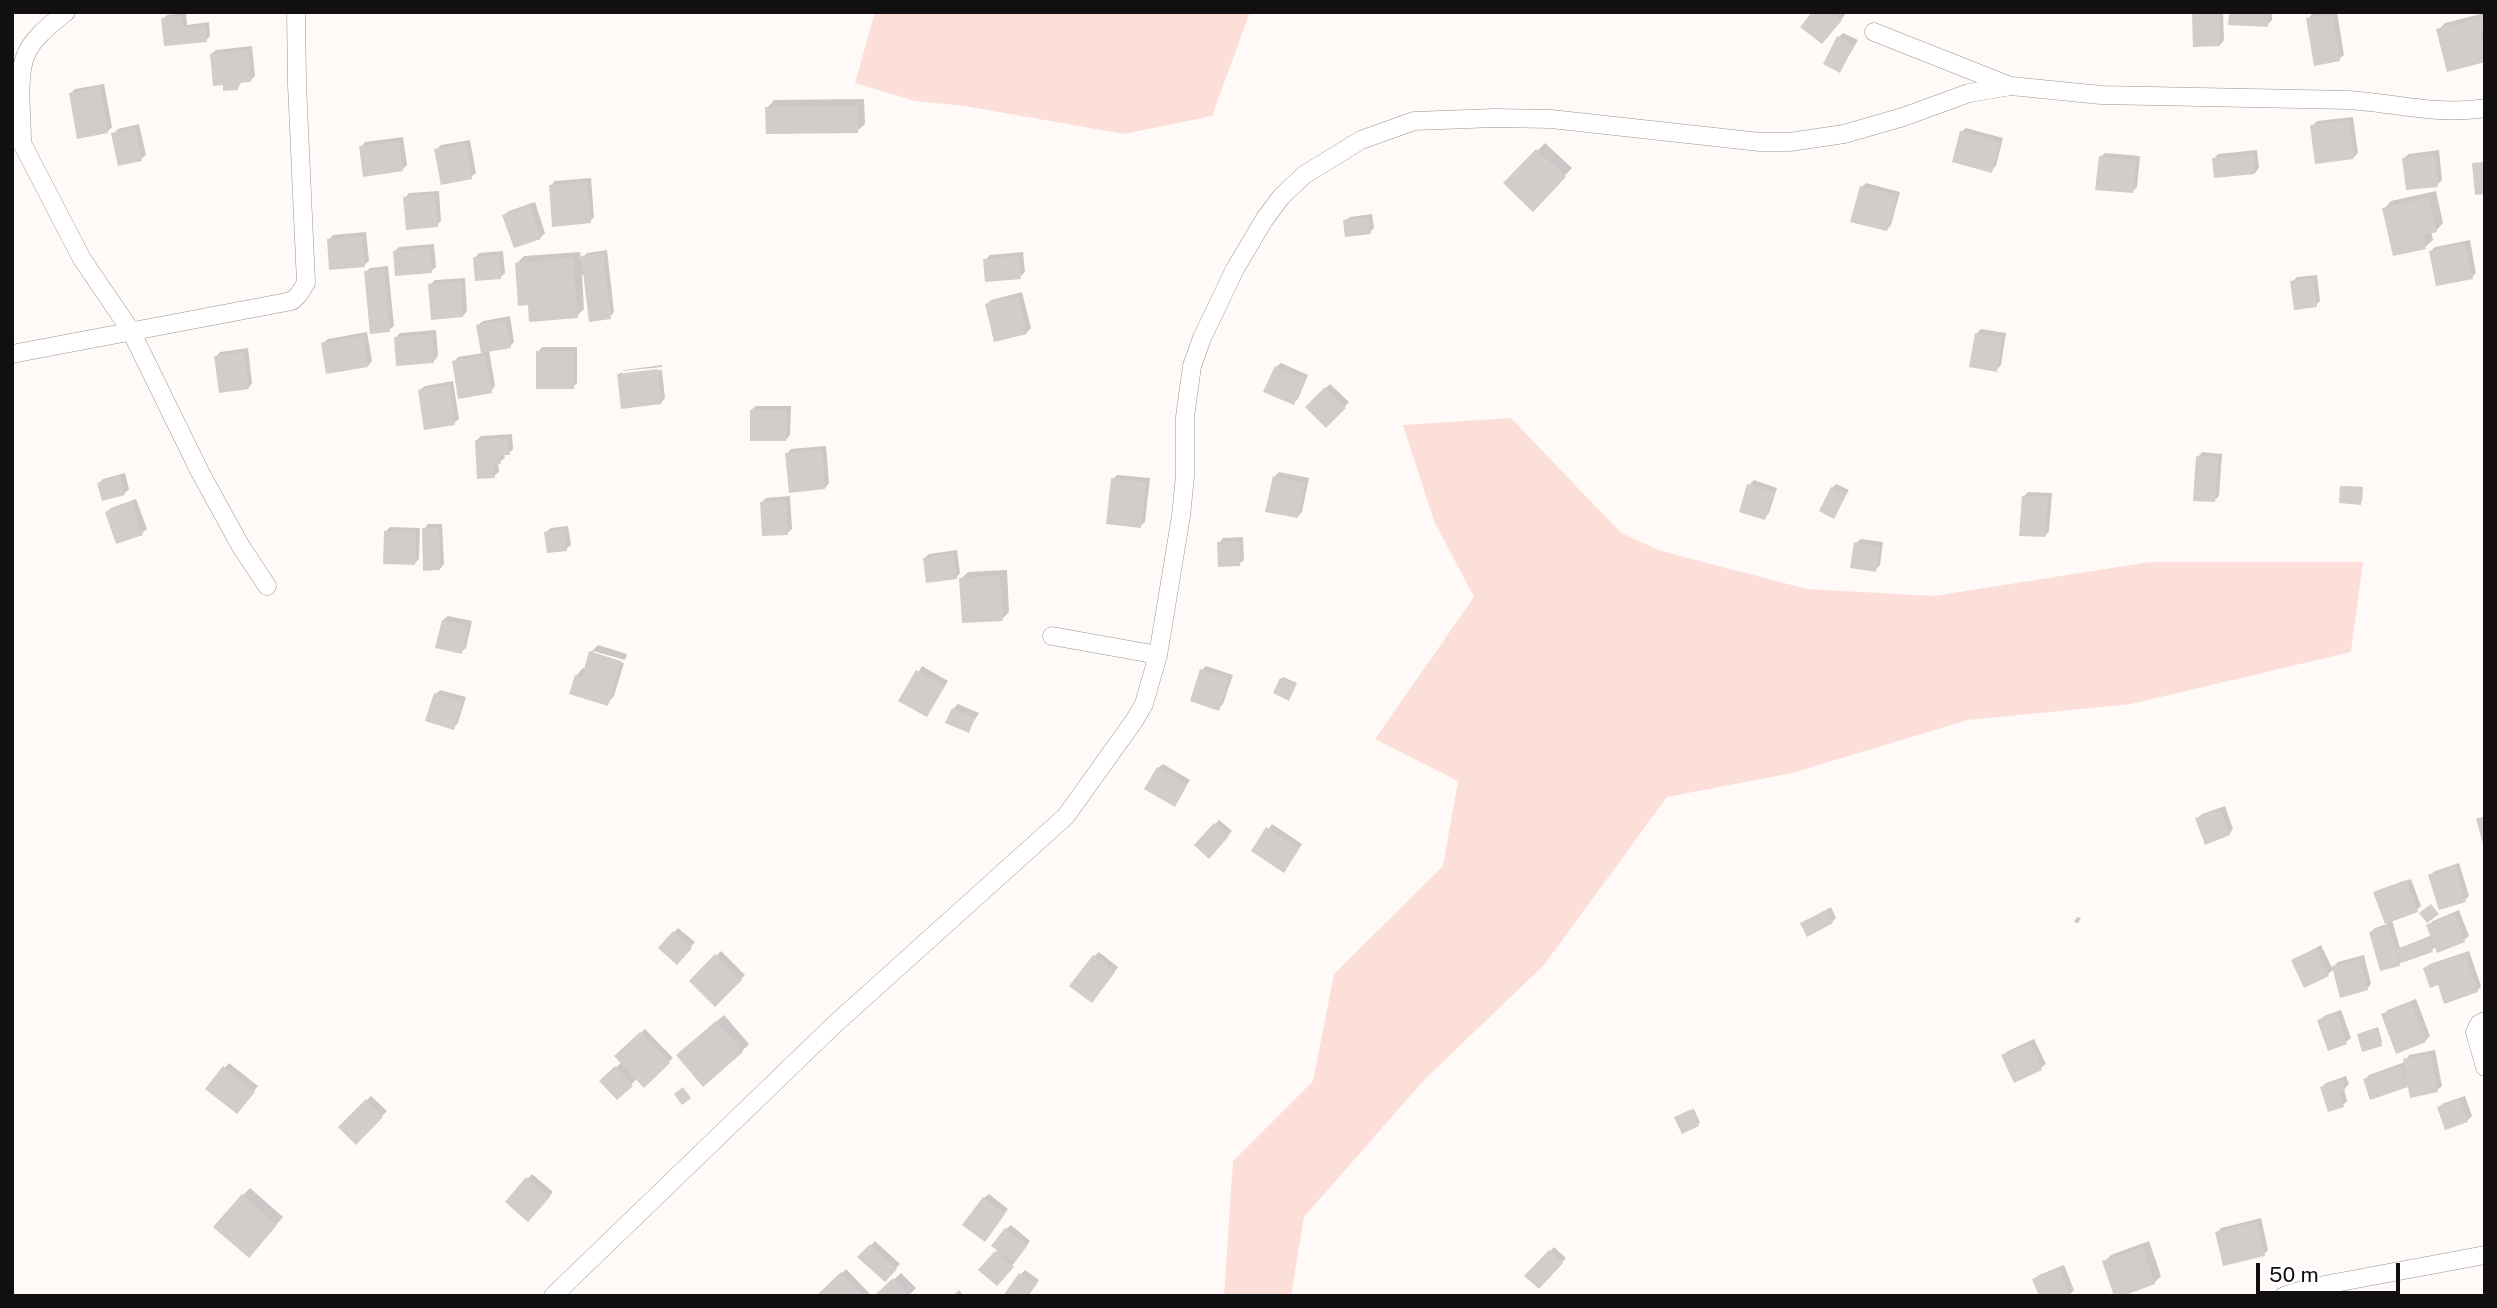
<!DOCTYPE html>
<style>
body{margin:0}
#map{position:relative;width:2497px;height:1308px;overflow:hidden;background:#fff9f8;font-family:"Public Sans",sans-serif}
canvas{display:block}
.frame{position:absolute;inset:0;border:14px solid #110f0f;pointer-events:none}
.scale{position:absolute;left:2256px;top:1263px;width:144px;height:32px;box-sizing:border-box;border:4px solid #110f0f;border-top:0;padding-left:9px;font-size:21px;line-height:24px;white-space:nowrap;color:#110f0f;-webkit-text-stroke:5px #fff;paint-order:stroke}
</style>
<div id="map">
<canvas width="2497" height="1308"></canvas>
<div class="frame"></div>
<div class="scale">50 m</div>
</div>
<script>
const c = document.querySelector('canvas').getContext('2d');
c.lineJoin = 'round';
function fillPath(path, color) { c.fillStyle = color; c.fill(path, 'evenodd'); }
function stroke(path, color, width, dash) { c.strokeStyle = color; c.lineWidth = width; c.lineCap = dash ? 'butt' : 'round'; c.setLineDash(dash || []); c.stroke(path); }
fillPath(new Path2D(`
 M875 12H1250L1212 116 1124 134 965 106 915 101 855 83Z
 M1511 418 1621 533 1661 551 1807 589 1934 596 2150 562H2363L2351 652 2131 704 1968 720 1792 773 1667 797 1544 965 1424 1080 1304 1217 1291 1296H1224L1233 1161 1313 1081 1334 974 1443 866 1458 781 1375 739 1474 597 1434 521 1403 425Z`), '#fcdfd9');
fillPath(new Path2D(`
 M1814 12H1841L1845 15 1827 38Z
 M2195 12H2223L2224 40 2220 45 2194 14Z
 M2231 12H2272V20L2267 25Z
 M2325 12H2337L2344 55 2339 59 2308 19 2312 14Z
 M186 13 187 25 209 22 210 36 206 40 163 19 167 15Z
 M2485 13V61L2438 30 2445 23Z
 M1843 33 1858 40 1840 71 1839 37Z
 M252 46 255 76 251 80 242 81 238 88 211 54 216 50Z
 M104 84 112 127 107 132 70 94 75 89Z
 M864 99 865 124 857 131 767 108 774 100Z
 M2353 117 2358 153 2353 158 2312 126 2317 121Z
 M139 124 146 155 141 159 113 134 118 129Z
 M1966 128 2003 138 1996 166 1991 171 1961 132Z
 M403 137 407 165 402 170 361 147 365 142Z
 M470 140 476 173 471 177 436 150 441 145Z
 M1545 143 1572 168 1533 209 1506 183Z
 M2257 150 2259 168 2255 173 2214 159 2218 154Z
 M2439 150 2442 180 2437 185 2404 158 2409 154Z
 M2105 153 2140 156 2137 187 2132 192 2100 157Z
 M591 178 594 217 590 221 550 186 555 181Z
 M1866 183 1900 192 1891 225 1886 230 1862 187Z
 M439 191 441 221 437 225 405 198 409 193Z
 M2436 191 2443 223 2436 231 2431 232 2433 240 2425 247 2384 209 2391 201Z
 M535 202 545 233 540 238 504 215 509 211Z
 M1372 214 1374 228 1370 232 1345 221 1350 217Z
 M366 232 369 261 364 265 328 240 333 235Z
 M2470 240 2476 273 2472 277 2431 251 2435 247Z
 M434 244 436 267 431 271 395 251 399 247Z
 M607 250 614 312 610 317 585 275H582L584 309 577 316 530 304 517 263 524 256 580 252 581 259 587 253Z
 M503 251 505 273 500 278 475 258 479 253Z
 M1023 252 1025 272 1020 277 985 260 990 255Z
 M388 266 394 326 389 330 366 272 370 268Z
 M2317 275 2320 301 2316 305 2292 282 2297 277Z
 M465 278 467 311 463 316 430 285 435 280Z
 M1022 292 1031 328 1026 333 987 304 991 300Z
 M510 316 514 342 510 346 489 350 495 386 491 391 454 362 458 357 483 353 478 325 483 321Z
 M1981 329 2006 333 2001 365 1996 370 1977 333Z
 M436 330 438 356 434 361 396 337 400 333Z
 M367 332 372 361 368 366 323 343 328 339Z
 M542 347H577V383L573 387 538 352Z
 M248 348 252 383 248 388 216 357 220 352Z
 M1281 363 1308 375 1298 399 1293 403 1276 367Z
 M662 365V367L622 371 624 370Z
 M662 370 665 398 661 403 619 374 622 372V375Z
 M453 381 459 419 454 423 420 390 425 386Z
 M1330 384 1349 402 1326 426 1307 407Z
 M756 406H791L790 435 786 440 751 410Z
 M512 434 513 449 509 453 504 454 505 458 498 463 499 472 494 476 477 440 481 436Z
 M826 446 829 483 825 488 787 454 791 449Z
 M2202 452 2222 454 2219 496 2215 500 2198 457Z
 M1279 472 1309 478 1302 512 1297 517 1274 477Z
 M125 473 129 489 125 493 99 483 103 479Z
 M1117 475 1150 478 1145 522 1140 526 1113 479Z
 M1754 480 1777 488 1769 513 1765 518 1749 485Z
 M1836 484 1849 490 1834 517 1832 488Z
 M2343 486 2363 487 2362 501 2360 503 2341 487Z
 M2028 492 2052 493 2049 531 2045 536 2024 496Z
 M790 496 792 529 787 533 762 502 766 498Z
 M136 499 147 529 142 533 107 512 111 508Z
 M428 524H442L444 564 440 569 424 529Z
 M568 526 571 545 566 549 546 532 551 528Z
 M390 527 420 528 419 559 414 564 386 531Z
 M1243 537 1244 560 1239 564 1219 543 1223 538Z
 M1861 539 1883 542 1880 565 1875 570 1856 543Z
 M957 550 960 573 956 578 925 558 929 554Z
 M1007 570 1009 612 1002 619 961 579 968 572Z
 M448 616 472 621 466 648 461 652 443 620Z
 M598 645 627 654 625 660 593 651V654L624 663 614 696 607 704 576 676 583 668 586 669 591 652Z
 M922 666 948 681 927 715 901 700Z
 M1206 666 1233 675 1223 704 1218 709 1202 670Z
 M1283 677 1297 683 1290 697 1281 679Z
 M440 690 466 697 458 723 453 728 436 694Z
 M958 704 979 713 968 731 953 709Z
 M1163 764 1190 780 1174 805 1158 768Z
 M2225 806 2233 829 2229 834 2197 819 2202 814Z
 M1219 820 1232 831 1209 856 1196 845Z
 M1272 824 1302 844 1288 866 1253 851Z
 M2459 863 2469 896 2465 900 2430 875 2435 871Z
 M2411 879 2421 906 2417 910 2392 920 2400 948 2432 935 2428 925 2433 921 2459 910 2469 936 2464 940 2436 946 2432 950 2403 960 2399 964 2371 932 2375 928 2387 924 2375 892Z
 M1831 907 1836 918 1832 922 1803 923Z
 M2077 917 2081 918 2078 923 2074 922Z
 M678 928 695 942 677 962 660 948Z
 M2321 945 2332 968 2338 962 2364 955 2371 984 2367 989 2334 969 2328 974 2293 961Z
 M721 951 745 975 715 1004 691 981Z
 M2469 951 2481 986 2477 991 2425 968 2430 964Z
 M1099 952 1118 967 1096 997 1094 956Z
 M2416 999 2430 1036 2425 1041 2383 1015 2388 1010Z
 M2341 1010 2351 1038 2346 1042 2319 1021 2324 1016Z
 M724 1015 749 1044 742 1051 685 1049Z
 M2378 1027 2382 1042 2381 1044 2359 1034Z
 M645 1029 673 1058 644 1085 638 1078 617 1098 602 1081 622 1062 617 1056Z
 M2034 1039 2046 1064 2041 1068 2003 1056 2008 1051Z
 M2435 1050 2442 1086 2437 1090 2409 1084 2371 1098 2365 1080 2369 1075 2405 1062 2409 1055Z
 M229 1063 258 1086 241 1108 207 1088Z
 M2346 1076 2349 1084 2344 1089 2347 1101 2343 1105 2322 1087 2326 1083Z
 M371 1096 387 1111 356 1142 341 1127Z
 M2465 1096 2472 1116 2467 1121 2439 1107 2444 1103Z
 M1694 1109 1700 1123 1698 1124 1678 1116Z
 M532 1174 553 1192 533 1216 507 1202Z
 M250 1188 283 1217 256 1248 243 1195Z
 M989 1194 1008 1209 989 1235 984 1198Z
 M2261 1218 2268 1250 2264 1254 2217 1233 2221 1228Z
 M1011 1225 1030 1241 1002 1280 981 1270 999 1249 1006 1229Z
 M875 1241 900 1264 885 1280 860 1257Z
 M2149 1241 2161 1276 2154 1283 2104 1262 2111 1255Z
 M1554 1247 1566 1258 1539 1287 1527 1276Z
 M2064 1265 2074 1290 2069 1295 2034 1279 2039 1275Z
 M846 1269 870 1294 868 1296H819Z
 M1025 1270 1039 1280 1028 1296 1021 1274Z
 M901 1273 916 1288 909 1295 876 1296Z
 M959 1290 964 1296H953Z`), '#0003');
fillPath(new Path2D(`
 M1812 12H1832L1842 20 1822 44 1800 27Z
 M2219 12 2220 46 2193 47 2192 13Z
 M2229 12H2269L2268 27 2228 25Z
 M2332 14 2340 61 2314 66 2306 18Z
 M182 16 183 28 205 26 207 42 164 46 161 18Z
 M2485 17V30L2480 31 2485 48V62L2447 72 2436 29Z
 M1837 36 1854 45 1840 73 1823 64Z
 M248 50 251 82 238 83V90L223 91V85L213 86 210 54Z
 M100 87 108 133 77 139 69 93Z
 M858 106V133L766 134 765 107Z
 M2349 120 2354 159 2315 164 2310 125Z
 M135 128 142 161 118 166 111 133Z
 M1960 131 2000 142 1992 173 1952 162Z
 M399 141 403 171 363 177 359 146Z
 M466 143 472 179 441 185 434 149Z
 M1536 149 1566 177 1533 212 1503 183Z
 M2253 154 2255 174 2214 178 2212 158Z
 M2435 154 2438 187 2406 190 2402 158Z
 M2099 156 2136 160 2133 193 2095 190Z
 M2485 162V194L2475 195 2472 163Z
 M587 182 591 223 552 227 549 185Z
 M1860 186 1897 196 1887 231 1850 222Z
 M435 194 438 227 406 230 403 197Z
 M2429 197 2437 232 2423 235 2426 249 2393 256 2382 208Z
 M530 205 541 239 514 248 502 215Z
 M1368 217 1371 234 1345 237 1343 220Z
 M362 236 365 267 329 270 327 239Z
 M2465 243 2473 279 2436 286 2429 251Z
 M430 247 432 273 395 276 393 251Z
 M603 254 611 319 589 322 581 256Z
 M499 255 501 279 475 281 473 257Z
 M1019 256 1021 279 985 282 983 259Z
 M573 258 578 318 529 322 528 305 518 306 515 263Z
 M384 269 390 332 370 334 364 271Z
 M2313 278 2317 307 2294 310 2290 281Z
 M461 282 463 317 431 320 428 284Z
 M1018 296 1027 334 994 342 985 304Z
 M506 320 511 348 481 353 476 325Z
 M1975 333 2002 337 1997 372 1969 367Z
 M432 334 434 363 396 366 394 337Z
 M363 336 368 367 326 374 321 343Z
 M536 351H574V389H536Z
 M244 352 249 389 219 393 214 356Z
 M485 355 492 393 458 399 452 361Z
 M1275 366 1305 379 1294 405 1263 392Z
 M658 369 661 404 621 409 617 374Z
 M449 385 455 425 424 430 418 390Z
 M1325 387 1346 408 1326 428 1305 407Z
 M750 410H787L786 441H750Z
 M508 438 510 455H500L501 464 494 465 495 478 477 479 475 440Z
 M822 450 825 489 789 493 785 453Z
 M2196 456 2218 457 2215 502 2193 501Z
 M121 476 125 495 102 501 97 483Z
 M1273 476 1305 483 1298 518 1265 512Z
 M1111 478 1146 482 1141 528 1106 524Z
 M1747 484 1774 492 1765 520 1739 512Z
 M2340 486 2362 488 2361 505 2339 503Z
 M1831 487 1846 495 1834 519 1819 511Z
 M2022 496 2048 497 2045 537 2019 536Z
 M786 500 788 535 762 536 760 502Z
 M131 502 143 535 116 544 105 512Z
 M439 527 440 570 423 571 422 528Z
 M564 529 567 551 547 553 544 532Z
 M384 531 416 532 415 565 383 564Z
 M1239 541 1240 566 1218 567 1217 542Z
 M1854 542 1880 547 1876 572 1850 568Z
 M953 553 957 579 926 583 923 558Z
 M1000 576 1003 621 962 623 959 578Z
 M442 620 468 626 462 654 435 648Z
 M589 651 621 661 608 706 569 694 575 675 582 677Z
 M1200 669 1229 679 1219 711 1190 701Z
 M916 670 945 686 927 717 898 701Z
 M1280 678 1296 685 1289 701 1273 693Z
 M434 693 462 702 454 730 425 721Z
 M952 708 975 718 969 733 945 723Z
 M1157 767 1187 785 1175 807 1144 789Z
 M2220 809 2230 835 2205 845 2195 818Z
 M2485 816V847H2484L2476 819Z
 M1214 823 1229 836 1209 859 1194 845Z
 M1266 827 1299 849 1284 873 1251 851Z
 M2455 866 2466 902 2439 910 2428 875Z
 M2406 880 2418 912 2385 924 2373 892Z
 M2431 904 2439 914 2427 923 2419 913Z
 M1826 910 1833 923 1807 937 1800 923Z
 M2454 914 2465 942 2437 953 2426 925Z
 M2389 926 2400 966 2380 971 2369 932Z
 M673 931 692 948 677 965 658 948Z
 M2428 938 2433 952 2401 963 2396 949Z
 M2316 948 2329 976 2304 988 2291 960Z
 M715 954 742 980 715 1007 689 981Z
 M2465 954 2478 992 2444 1004 2438 985 2430 988 2423 968Z
 M1093 955 1115 972 1092 1003 1069 986Z
 M2359 959 2368 990 2340 998 2332 966Z
 M2411 1002 2426 1042 2396 1054 2381 1014Z
 M2337 1013 2347 1044 2328 1051 2317 1020Z
 M716 1021 743 1052 703 1087 676 1055Z
 M2376 1028 2382 1046 2362 1052 2357 1034Z
 M640 1032 670 1063 644 1088 614 1056Z
 M2030 1043 2042 1070 2014 1083 2001 1055Z
 M2430 1054 2438 1092 2410 1098 2403 1059Z
 M223 1066 255 1092 237 1114 205 1089Z
 M615 1066 633 1086 617 1100 599 1081Z
 M2401 1066 2408 1087 2370 1100 2363 1079Z
 M2342 1079 2345 1090 2339 1092 2344 1107 2328 1112 2320 1087Z
 M683 1087 691 1098 682 1105 674 1094Z
 M366 1099 383 1117 356 1145 338 1127Z
 M2460 1099 2468 1122 2445 1130 2437 1107Z
 M1692 1109 1699 1126 1682 1134 1674 1117Z
 M526 1177 550 1197 528 1222 505 1202Z
 M242 1194 277 1225 249 1258 213 1227Z
 M983 1197 1005 1214 985 1242 962 1225Z
 M2257 1222 2265 1256 2223 1266 2215 1232Z
 M1005 1228 1027 1246 1014 1263 991 1246Z
 M870 1244 897 1269 885 1282 857 1257Z
 M2142 1247 2155 1284 2123 1296H2114L2102 1261Z
 M1549 1250 1563 1263 1539 1289 1524 1276Z
 M995 1251 1014 1267 997 1286 978 1270Z
 M2059 1268 2070 1296H2039L2032 1279Z
 M841 1272 863 1296H816Z
 M1019 1273 1036 1285 1028 1296H1003Z
 M893 1278 909 1296H874Z`), '#d2ccca');
const street = new Path2D(`
 M1874 32 2008 85
 M12 124 82 259 131 331 200 472 240 545 267 586
 M22 141C22 117 17 79 25 57 31 39 51 24 66 12
 M12 354 292 301 299 294 306 283 297 84 296 12
 M1052 636 1158 655
 M2485 1021 2479 1024 2475 1032 2485 1067
 M553 1296 835 1024 1066 816 1134 721 1144 704 1158 655 1181 516 1185 476V417L1192 366 1202 338 1235 269 1264 220 1281 197 1304 175 1361 140 1414 121 1495 118 1551 119 1760 142H1790L1844 134 1903 117 1969 93 2011 86 2101 95 2349 100C2394 103 2439 116 2485 108
 M2284 1296 2308 1288 2485 1255`);
stroke(street, '#999492', 19);
stroke(street, '#fff', 18);
</script>
